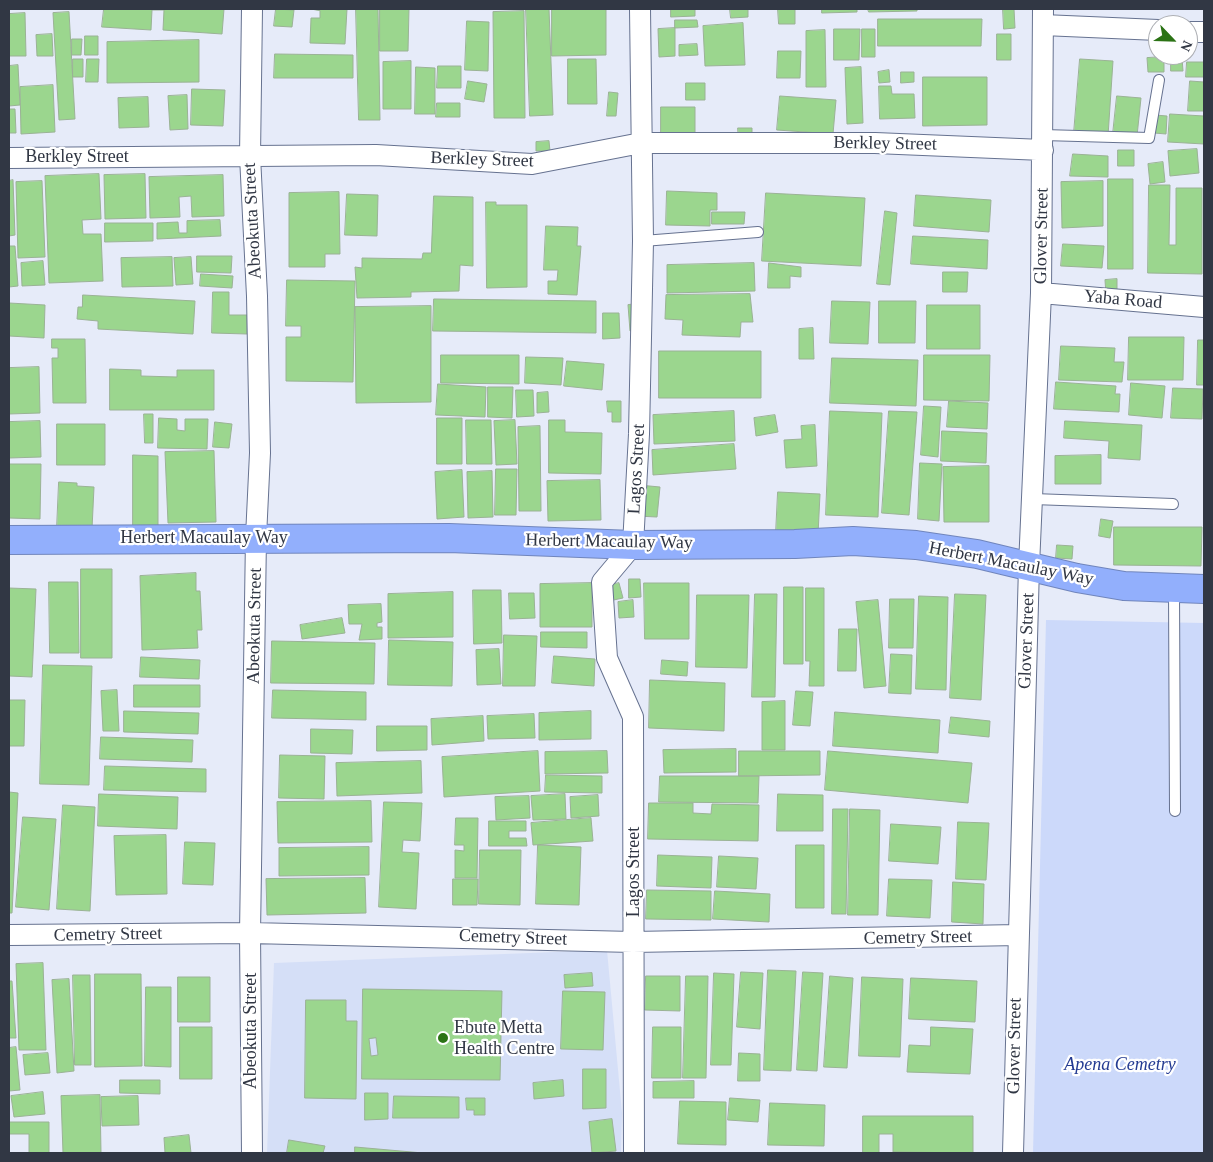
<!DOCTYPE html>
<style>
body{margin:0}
#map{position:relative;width:1213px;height:1162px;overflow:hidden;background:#e6ebf9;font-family:Georgia,serif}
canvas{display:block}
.frame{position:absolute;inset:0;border:10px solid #313744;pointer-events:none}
.north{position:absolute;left:1148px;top:15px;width:50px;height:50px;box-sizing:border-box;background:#fff;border:1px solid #adafb4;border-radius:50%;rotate:114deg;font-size:14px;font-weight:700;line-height:20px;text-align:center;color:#313744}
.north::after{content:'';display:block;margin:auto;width:18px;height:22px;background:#2b7315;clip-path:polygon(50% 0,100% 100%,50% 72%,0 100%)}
</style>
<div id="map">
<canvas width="1213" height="1162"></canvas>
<div class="frame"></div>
<div class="north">N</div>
</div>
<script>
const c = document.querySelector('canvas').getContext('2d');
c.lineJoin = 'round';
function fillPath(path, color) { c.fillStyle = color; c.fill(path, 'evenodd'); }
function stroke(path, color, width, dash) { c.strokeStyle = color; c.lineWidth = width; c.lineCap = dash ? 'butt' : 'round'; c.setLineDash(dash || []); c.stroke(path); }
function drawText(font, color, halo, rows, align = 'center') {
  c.font = font + ' Georgia,serif'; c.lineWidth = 4.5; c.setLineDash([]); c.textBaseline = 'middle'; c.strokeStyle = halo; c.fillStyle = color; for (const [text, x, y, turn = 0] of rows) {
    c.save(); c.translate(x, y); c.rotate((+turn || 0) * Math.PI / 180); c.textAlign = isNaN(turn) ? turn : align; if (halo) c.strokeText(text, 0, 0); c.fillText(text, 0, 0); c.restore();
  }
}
fillPath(new Path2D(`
 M607 950 622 1113 621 1153H267L274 963Z`), '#d5dff7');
fillPath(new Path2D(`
 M1046 620 1204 623V1153H1033Z`), '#ccd9fa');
const building = new Path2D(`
 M104 9H224L222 34 163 30 164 10H152L151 30 102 27Z
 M276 9 294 10 292 27 274 26Z
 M311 9H347L345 44 310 43 311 18H320V11Z
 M356 9H378L380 120H359Z
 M380 9H409L408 51H380Z
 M526 9H549L553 115 530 116Z
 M552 9H606V55L552 56Z
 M671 9H695V16L671 17Z
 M730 9H748V17L731 18Z
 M778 9H795V24H779Z
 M822 9H857V12L822 13Z
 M868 9H917V11L869 12Z
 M1003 9H1014L1015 28 1004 29Z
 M524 11 525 118H494L493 12Z
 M69 12 75 119 59 120 53 13Z
 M25 13 26 56H9V14Z
 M878 19H982L981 46H878Z
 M675 20H697L698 27 675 28Z
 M467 21 489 22 488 71 465 70Z
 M743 23 745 65 705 66 703 26Z
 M675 28V56L659 57 658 29Z
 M834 29H860L859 60H834Z
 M862 29H875V57H862Z
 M825 30 826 87H806V31Z
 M52 34 53 56H37L36 35Z
 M997 34H1011V60H997Z
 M85 36H98V55H85Z
 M72 39H82L81 55H72Z
 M199 40V82L107 83V42Z
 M697 44 698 55 679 56V45Z
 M778 51H801L800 78H777Z
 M275 54 353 55V78H274Z
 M1164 57V72H1148L1147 58Z
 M1171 58H1182L1183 71H1171Z
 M73 59H83V77H73Z
 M87 59H99L98 82H86Z
 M568 59H596L597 104H568Z
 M1080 59 1113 61 1108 136 1074 133Z
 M411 61V109H383V62Z
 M1187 62H1204V77H1186Z
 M18 65 20 105 9 106V66Z
 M438 66H461V88H437Z
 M416 67 435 68V114H415Z
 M861 67 863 123 847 124 845 68Z
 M889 70 890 82 879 83 878 72Z
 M901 72H914V82L901 83Z
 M923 77H987V125L923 126Z
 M468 81 487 84 484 102 465 99Z
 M1190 81 1204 82V111H1188Z
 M686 83H705V100H686Z
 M53 85 55 132 21 134 20 87Z
 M879 86H891L892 94H914L915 118 880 119Z
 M192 89 225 90 223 126 191 125Z
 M609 92 618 93 616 116H607Z
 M187 95 188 129 170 130 168 96Z
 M780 96 836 100 833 134 777 130Z
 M1117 96 1141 98 1137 136 1113 134Z
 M148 97 149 127 119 128 118 98Z
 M437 103H460V117H436Z
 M661 107H695V136H661Z
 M9 109H15L16 133H9Z
 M1170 114 1204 116V144L1168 142Z
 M1155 115 1167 116 1166 134 1154 133Z
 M738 128H752V140L739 141Z
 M549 141 550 151H536V142Z
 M1197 149 1199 173 1170 176 1168 151Z
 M1118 150H1134V166H1118Z
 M1073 154 1108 156V177L1070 176Z
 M1163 162 1165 182 1150 184 1148 164Z
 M99 174 101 219 82 220 83 234H101L103 281 49 283 45 176Z
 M145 174 146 218 105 219 104 175Z
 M223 175 224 216 192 217 191 196 179 197 180 217 150 218 149 177Z
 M1108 179H1133V269H1108Z
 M13 180 15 235 9 236V181Z
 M42 181 45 257 18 258 16 182Z
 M1103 181V226L1062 228 1061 182Z
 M1149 185H1170L1169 245H1176V188H1202V274L1148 273Z
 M667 191 717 193V210H710V226L666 225Z
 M339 192 340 254H325V267H289V193Z
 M766 193 865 198 861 266 762 261Z
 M347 194 378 195 377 236 345 235Z
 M916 195 991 200 989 232 914 226Z
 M434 196 473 197V266L460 265 459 291 411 292V297L357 298 355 267 362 268V258L422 259 423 253H431Z
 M486 202H496V205H527V287L487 288Z
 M885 211 897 213 890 285 877 284Z
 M712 212H745L744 224H712Z
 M220 220 221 236 157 239V223L178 222 179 233H187V221Z
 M105 223H153V241L105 242Z
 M546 226 578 227 577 246H581L577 295 548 294V281H557L558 270H544Z
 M913 236 988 240 987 269 911 264Z
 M1063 244 1104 246 1102 268 1061 266Z
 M9 246H15L18 286 9 287Z
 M197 256H232L231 273 197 272Z
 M172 257 173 286 122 287 121 258Z
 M191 257 193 284 176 285 174 258Z
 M43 261 45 285 22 286 21 263Z
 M754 263 755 291 667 293V265Z
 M769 263 801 267V277L790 276V288H768Z
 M943 272H968L967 292H943Z
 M201 274 233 276 232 288 200 286Z
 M1117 279V295H1106L1105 280Z
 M287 280 355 281 353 382 286 381V337H301V326H286Z
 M213 292H229V315H247V334L212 333Z
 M750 294 753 322H741L740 337 682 335 683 320 665 319 666 295Z
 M83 295 195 301 193 334 98 329V321L77 319 78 307H82Z
 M434 299 596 301V333L433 331Z
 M832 301 870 302 868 344 830 343Z
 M879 301H916L915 343H879Z
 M9 303 45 305 44 338 9 336Z
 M638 304 639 330 630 331 628 305Z
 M927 305H980V349H927Z
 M431 306V402L356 403 355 307Z
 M603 313H619L620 338 603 339Z
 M813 328 814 359H799V329Z
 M1129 337H1184L1183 380H1128Z
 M52 339H85L86 403H53L52 358H58V348H52Z
 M1198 340H1204V385H1197Z
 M1061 346 1115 348 1114 362H1124L1122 382 1059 380Z
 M659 351H761V398H659Z
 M441 355H519V384L441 383Z
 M924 355H990L989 401 924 400Z
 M526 357 563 358 561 385 525 383Z
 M832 358 918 360 916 406 830 403Z
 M567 361 604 364 602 390 564 386Z
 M39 367 40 413 9 414V368Z
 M110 369 141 370V376L177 377V370H214V410H110Z
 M1056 382 1116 386 1115 394H1120L1119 412 1054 409Z
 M1131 383 1165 386 1162 418 1129 415Z
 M438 384 486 387 485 417 436 415Z
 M488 387H513L512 418 488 417Z
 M1173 388 1203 389 1202 419 1171 418Z
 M516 390H533L534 416 517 417Z
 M548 392 549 412 537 413V393Z
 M607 401H621V422H612V412H608Z
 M949 401 988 403 987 429 947 427Z
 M924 406 941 407 938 457 921 455Z
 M734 411 735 441 654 444 653 415Z
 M830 411 882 413 878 517 826 515Z
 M889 411 917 412 909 515 882 513Z
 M144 414H153V443H145Z
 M775 415 778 432 756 436 754 418Z
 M159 418 177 419V430L185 431V419H208L207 449 158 448Z
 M437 418H462V464H437Z
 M466 420H491L492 464H467Z
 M515 420 517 464 496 465 494 421Z
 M549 420H565V432L602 433 601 474 549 473Z
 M40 421 41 457 9 458V422Z
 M1065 421 1142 425 1140 460 1108 458 1109 441 1064 438Z
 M215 422 232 424 229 448 213 447Z
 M57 424H105V465H57Z
 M815 425 817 466 786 468 784 440 802 439 801 426Z
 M540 426 541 511H519L518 427Z
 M942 431 987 433 986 463 941 461Z
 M734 444 736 469 653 475 652 450Z
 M214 451 216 522 168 523 165 452Z
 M133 455 158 456V527H133Z
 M1101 455V484H1055V456Z
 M920 463 942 464 939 521 918 519Z
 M9 464H41L40 519 9 518Z
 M989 466V522H944L943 467Z
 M496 469H517L516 515H495Z
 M462 470 464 517 437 519 435 472Z
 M492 471 493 517 468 518 467 472Z
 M600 480 601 520 548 521 547 481Z
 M59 482 77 483V486L94 487 92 529 57 528Z
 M639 485 660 487 657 517 636 516Z
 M778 492 820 494 818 535 776 533Z
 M1101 519 1113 521 1110 538 1099 536Z
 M1114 527H1202L1201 566 1114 565Z
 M1057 545 1073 546 1072 559 1056 558Z
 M81 569H112V658H81Z
 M196 573V591H200L202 630H197L198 648 142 650 140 576Z
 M629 579H640L641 597 629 598Z
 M49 582H78L79 653H50Z
 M592 583V627H540V584Z
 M619 583 623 598 609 601 606 586Z
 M644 583H689V639H645Z
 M784 587H803V664H784Z
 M9 588 36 589 32 677 9 676Z
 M806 588H824V686H809L810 661H806Z
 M473 590H501L502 643 474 644Z
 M453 592V637L388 638V594Z
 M509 593H534L535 618 510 619Z
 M755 594H777L775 697H752Z
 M955 594 986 595 981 700 950 698Z
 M697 595H749L747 668 696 667Z
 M919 596 948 597 946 690 916 689Z
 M890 599H914L913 648H889Z
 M633 600 634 617 619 618 618 602Z
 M878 600 886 686 864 688 856 602Z
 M381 604 382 622 377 623V627H382V639L359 640 362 624H349L348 605Z
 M342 618 345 633 302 639 300 625Z
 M839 629H857L856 671H838Z
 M541 632H587V648L541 647Z
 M504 635 537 636 535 686H503Z
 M389 640 453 642 452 686 388 685Z
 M272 641 375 643 374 684 271 683Z
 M499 649 501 684 477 685 476 650Z
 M891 654 912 655 911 694 889 693Z
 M554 656 595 659 594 686 552 683Z
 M141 657 200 660 199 679 140 677Z
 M662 660 688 662 687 676 661 674Z
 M43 665 92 666 89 785 40 784Z
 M650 680 725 683 724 731 649 728Z
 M134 685H200V707H134Z
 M117 690 119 731H103L101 691Z
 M273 690 366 692V720L272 718Z
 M796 691 813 692 810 726 793 725Z
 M9 700H25L24 746H9Z
 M785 701V750H762V702Z
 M124 711 199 713 198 734 124 732Z
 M591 711V739L539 740V713Z
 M835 712 940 720 938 753 833 746Z
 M534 714 535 738 488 739 487 716Z
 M483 716 484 741 432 745 431 719Z
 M951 717 990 721 989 737 949 733Z
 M377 726H427V750L377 751Z
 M311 729 353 730 352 754 311 753Z
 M101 737 193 740 192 762 100 759Z
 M736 749V772L664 773 663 750Z
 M538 751 540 791 444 797 442 757Z
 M607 751 608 773 545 774V752Z
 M739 751H820V775L739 776Z
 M828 751 972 763 968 803 825 790Z
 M280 755 325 756 324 799 279 798Z
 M421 761 422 793 337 796 336 763Z
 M105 766 206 769V792L104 790Z
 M546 775 602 776V793L545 792Z
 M660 776H759L758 803 659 802Z
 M9 792 18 793 12 913H9Z
 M99 794 178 797 177 829 98 826Z
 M565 794 566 819 533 820 531 796Z
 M778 794 823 795V831H777Z
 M598 795 599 816 571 818 570 797Z
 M529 796 530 818 496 820 495 797Z
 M371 801 372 842 278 843 277 802Z
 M384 802 422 803 420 841 403 840 402 852 419 853 416 909 379 907Z
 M649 803H693V813L711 814 712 804 759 805 758 841 648 839Z
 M63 805 95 807 90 911 57 909Z
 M833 809H848L846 914H832Z
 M850 809 880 810 878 915H848Z
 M23 817 56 819 49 910 16 907Z
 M456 818H478L477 878H455V850L464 851V845H455Z
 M591 818 593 841 533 845 531 823Z
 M489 821H526V831H509V838H526L527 846H489Z
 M958 822 989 823 986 880 956 879Z
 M891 824 941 827 938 864 889 861Z
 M166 835 167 894 116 895 114 836Z
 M185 842 215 843 213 885 183 884Z
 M538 845 581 847 579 905 536 904Z
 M796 845H824V908H796Z
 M369 847V875L279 876V848Z
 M480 850H521L520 905 479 904Z
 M658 855 712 857 711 888 657 886Z
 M719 856 758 858 756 889 717 887Z
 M365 878 366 913 267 915 266 879Z
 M453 879H478L477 905H453Z
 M889 879 932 880 930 918 887 916Z
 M953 882 984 884 983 924 952 922Z
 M647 890 711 891V920L646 919Z
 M715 891 770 894 769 922 713 919Z
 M43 963 46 1050H19L16 964Z
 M768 970 796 971 791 1071 764 1070Z
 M741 972 763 973 760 1029 737 1027Z
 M803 972 823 973 817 1071 797 1070Z
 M592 973 593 986 565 988 564 975Z
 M714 973 734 974 731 1065H711Z
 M95 974H141L142 1066 95 1067Z
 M73 975H90L91 1065H75Z
 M646 976H680V1011L645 1010Z
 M686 976H708L706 1078H683Z
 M830 976 853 978 847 1068 824 1067Z
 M178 977H210V1022H178Z
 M862 977 903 979 900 1057 859 1056Z
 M911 978 977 981 975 1022 909 1019Z
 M69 979 74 1071 57 1073 52 980Z
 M9 981H12L16 1038H9Z
 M146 987H171V1067L145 1066Z
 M363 989 502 991 500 1080 362 1079ZM376 1038 378 1055 371 1056 369 1039Z
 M563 991 605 992 603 1050 561 1049Z
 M306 1000H346V1021H357L356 1099 305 1098Z
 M180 1027H212V1079H180Z
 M653 1027H681V1078H652Z
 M931 1027 973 1029 970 1074 907 1072 909 1045 930 1046Z
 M16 1047 20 1090 9 1091V1048Z
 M48 1053 50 1073 25 1075 23 1055Z
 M739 1053 760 1054V1081H738Z
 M583 1069H606V1108L583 1109Z
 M120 1080H160V1094L120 1093Z
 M563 1080 564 1096 534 1099 533 1083Z
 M694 1081V1098H653V1082Z
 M43 1092 45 1114 14 1117 11 1096Z
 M365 1093H388V1119L365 1120Z
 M100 1095 101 1153H63L61 1096Z
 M138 1096 139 1125 102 1126 101 1097Z
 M394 1096 459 1097V1118H393Z
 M466 1098H485V1115H474V1110H467Z
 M730 1098 760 1100 758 1122 728 1120Z
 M680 1101 726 1102V1145L678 1144Z
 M770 1103 825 1105 824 1146 768 1145Z
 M863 1116H973V1153L893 1152V1134H879V1153H863Z
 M612 1119 616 1151 592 1153 589 1122Z
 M9 1122H49V1153H29V1134H9Z
 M189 1135 191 1153H165L164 1138Z
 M289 1140 325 1146 323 1153H287Z
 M355 1147 423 1153H355Z`);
fillPath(building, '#9bd68e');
stroke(building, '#9ab295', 1);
const lane = new Path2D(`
 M1043 135 1149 138 1159 80
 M643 241 758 232
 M1033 499 1173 504
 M1174 590 1175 811`);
const street = new Path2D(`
 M252 9 250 156 257 296 260 453 256 537 250 933 252 1153
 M1043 25 1158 30
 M1188 32H1204
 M9 158 376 155 532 164 641 143H875L1043 150
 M1041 293 1204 307
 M9 935 250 933 633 942 1018 935
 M634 1153 633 717 607 658 602 582 633 545 639 434 643 241 640 9
 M1013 1153 1029 566 1041 293 1043 9`);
const highway = new Path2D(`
 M9 540 449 538 633 545 795 544 853 541 916 545 977 554 1077 578 1124 586 1204 589`);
stroke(lane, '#667290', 12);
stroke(street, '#667290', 22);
stroke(highway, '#7085bc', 30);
stroke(lane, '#fff', 10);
stroke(street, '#fff', 20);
stroke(highway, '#92affc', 28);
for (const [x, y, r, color] of [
 [443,1038,6,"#2b7315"]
]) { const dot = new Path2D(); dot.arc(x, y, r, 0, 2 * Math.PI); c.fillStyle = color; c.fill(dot); stroke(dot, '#fff', 2); }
drawText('18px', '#313744', '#fff', [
 ["Berkley Street",885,144,1],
 ["Berkley Street",77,157],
 ["Berkley Street",482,160,2],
 ["Abeokuta Street",253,221,-93],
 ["Glover Street",1042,236,-89],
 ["Yaba Road",1123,300,5],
 ["Lagos Street",637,469,-87],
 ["Herbert Macaulay Way",204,538],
 ["Herbert Macaulay Way",609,542,1],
 ["Herbert Macaulay Way",1011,564,11],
 ["Abeokuta Street",255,626,-89],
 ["Glover Street",1027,641,-88],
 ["Lagos Street",634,872,-90],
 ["Cemetry Street",108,935,-1],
 ["Cemetry Street",513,938,2],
 ["Cemetry Street",918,938,-1],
 ["Abeokuta Street",251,1031,-90],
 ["Glover Street",1015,1046,-89]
]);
drawText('18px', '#313744', '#fff', [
 ["Ebute Metta",454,1028],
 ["Health Centre",454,1049]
], 'left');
drawText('italic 18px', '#243b92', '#fff', [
 ["Apena Cemetry",1120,1065]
]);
</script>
